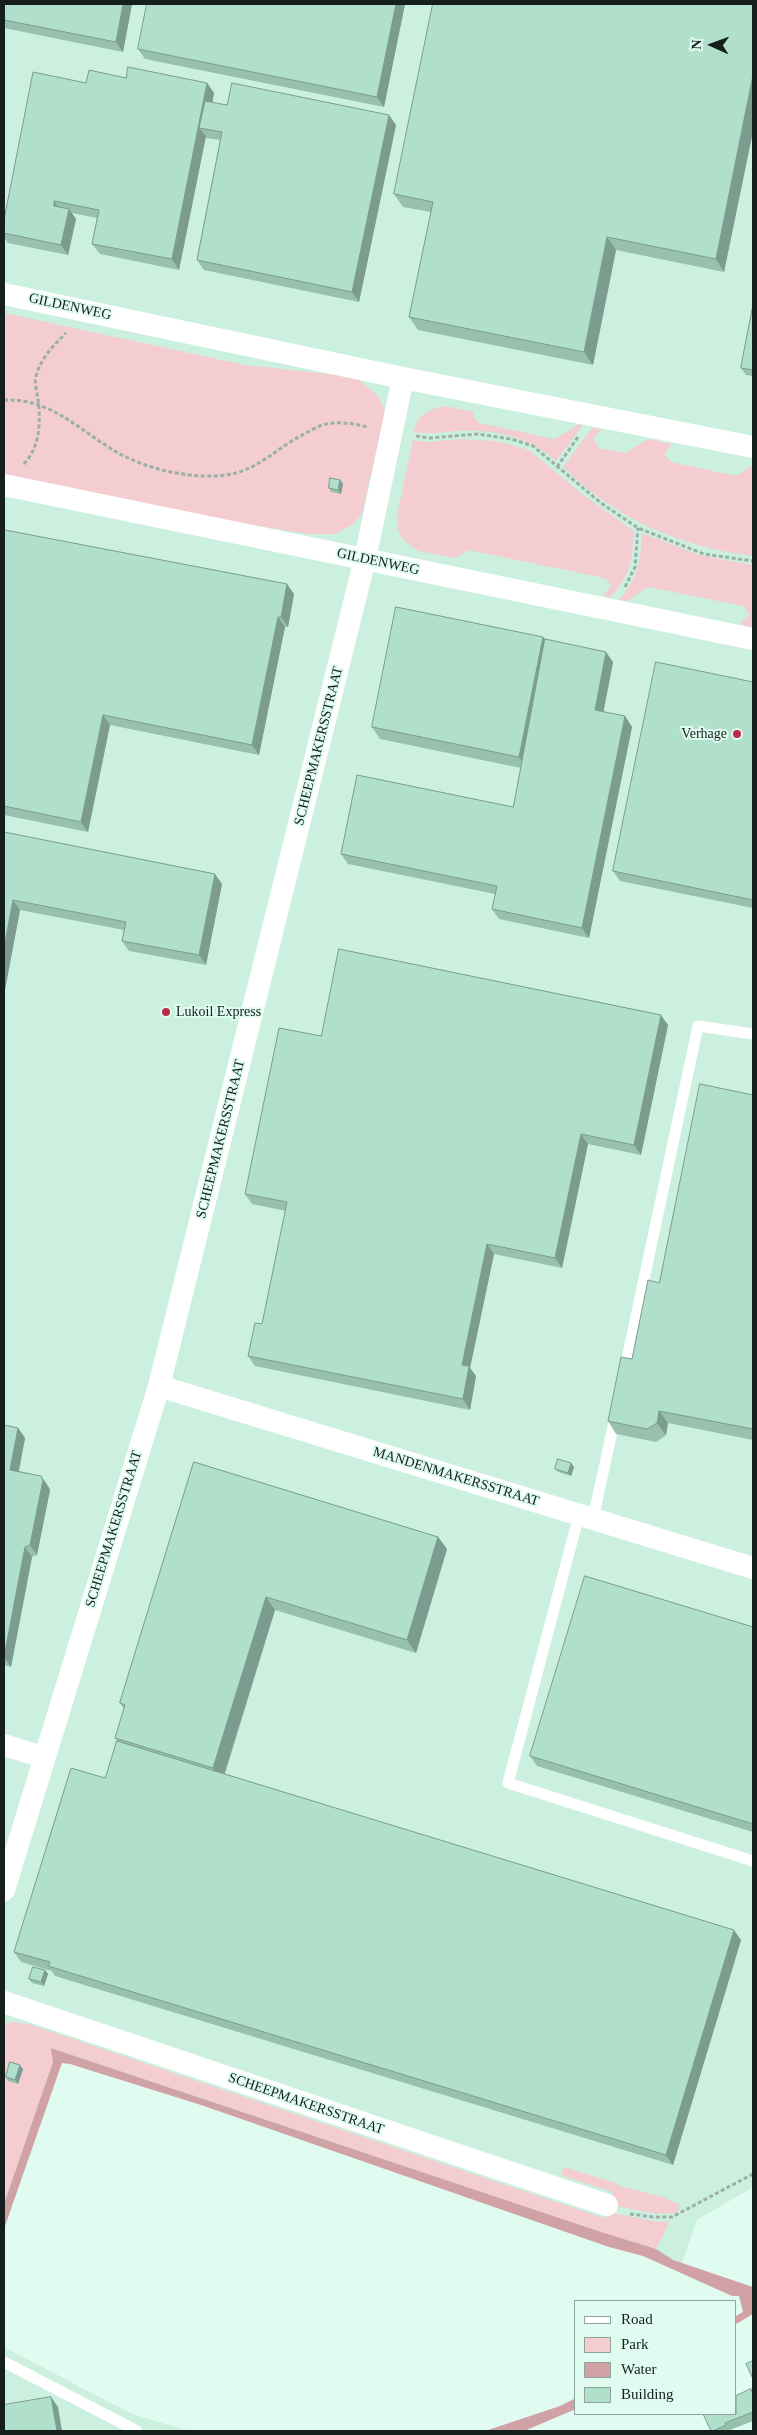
<!DOCTYPE html>
<style>
body{margin:0}
#map{position:relative;width:757px;height:2435px;overflow:hidden;background:#e0fcf0;font-family:"Times New Roman",serif}
canvas{display:block}
.frame{position:absolute;inset:0;border:5px solid #151f1b;pointer-events:none}
.legend{position:absolute;left:574px;top:2300px;width:162px;height:115px;box-sizing:border-box;background:#e0fcf0;border:1px solid #8fa49b;margin:0;padding:6px 9px;list-style:none;font-size:15px;color:#151f1b}
.legend li{display:flex;align-items:center;gap:10px;height:25px}
.legend b{width:25px;border:1px solid #8fa49b}
.north{position:absolute;left:687px;top:20px;width:50px;height:50px;-webkit-text-stroke:4px #e0fcf0;paint-order:stroke;rotate:272deg;font-size:14px;font-weight:700;line-height:20px;text-align:center;color:#151f1b}
.north::after{content:'';display:block;margin:auto;width:18px;height:22px;background:#151f1b;clip-path:polygon(50% 0,100% 100%,50% 72%,0 100%)}
</style>
<div id="map">
<canvas width="757" height="2435"></canvas>
<div class="frame"></div>
<ul class="legend">
<li><b style="height:6px;background:#fff"></b>Road</li>
<li><b style="height:14px;background:#f3cdcf"></b>Park</li>
<li><b style="height:14px;background:#d1a2a5"></b>Water</li>
<li><b style="height:14px;background:#b0dfcb"></b>Building</li>
</ul>
<div class="north">N</div>
</div>
<script>
const c = document.querySelector('canvas').getContext('2d');
c.lineJoin = 'round';
function fillPath(path, color) { c.fillStyle = color; c.fill(path, 'evenodd'); }
function stroke(path, color, width, dash) { c.strokeStyle = color; c.lineWidth = width; c.lineCap = dash ? 'butt' : 'round'; c.setLineDash(dash || []); c.stroke(path); }
function drawText(font, color, halo, rows, align = 'center') {
  c.font = font + ' "Times New Roman",serif'; c.lineWidth = 4; c.setLineDash([]); c.textBaseline = 'middle'; c.strokeStyle = halo; c.fillStyle = color; for (const [text, x, y, turn = 0] of rows) {
    c.save(); c.translate(x, y); c.rotate((+turn || 0) * Math.PI / 180); c.textAlign = isNaN(turn) ? turn : align; if (halo) c.strokeText(text, 0, 0); c.fillText(text, 0, 0); c.restore();
  }
}
fillPath(new Path2D(`
 M4 4H753V2187L697 2220 681 2266 64 2053 4 2227Z
 M4 2347 132 2414 189 2431H4Z`), '#ccf0e0');
fillPath(new Path2D(`
 M4 313 245 365 356 377 379 397 385 412 362 514 352 525 336 534H308L190 515 4 477Z
 M445 406 475 412 473 416 479 423 555 439 579 424 583 425 556 461C528 436 494 429 456 431 442 432 429 435 414 432 416 416 430 408 445 406Z
 M593 427 602 430 593 438 599 448 625 453 648 439 672 444 664 454 671 462 736 476 753 465V556C680 547 616 519 563 467Z
 M459 439 497 441 529 450 582 494 634 531C632 562 631 574 610 598L603 595 611 586 605 578 468 550 455 558 418 551 403 540 398 529 397 515 413 440 427 442Z
 M642 533 699 555 753 565V628L742 625V621L750 615 743 606 648 587 627 601 619 600C639 576 640 564 642 533Z
 M15 2022 28 2024 604 2218 607 2212 659 2222 670 2221 656 2249 601 2232 52 2048 53 2062 4 2204V2023Z
 M564 2167 616 2183 617 2185 663 2197 680 2205 677 2213 657 2214 610 2205 613 2192 563 2176 561 2173Z`), '#f3cdcf');
fillPath(new Path2D(`
 M51 2048 601 2232 656 2249 673 2260 753 2287V2314L736 2324V2316L743 2312 739 2296H732L643 2256 609 2247 201 2105 70 2064 62 2063 4 2229V2204L53 2062Z
 M576 2398V2409L524 2431H485L560 2406Z`), '#d1a2a5');
stroke(new Path2D(`
 M4 400C56 398 83 436 126 457 149 468 177 475 203 476 255 478 265 454 306 433 312 430 320 425 326 424 341 421 354 424 368 427
 M416 436 429 438 478 434 511 439 533 446 601 503 638 528 704 554 753 561
 M24 464C40 446 41 423 38 399 37 392 34 383 36 376 41 358 53 346 66 333
 M557 467 578 437
 M625 587 635 567 638 528
 M630 2214 653 2217H672L753 2174`), '#9ab0a7', 3, [4, 2.5]);
stroke(new Path2D(`
 M624 1373 698 1026 753 1034
 M579 1515 508 1783 753 1861
 M593 1519 616 1413
 M4 2362 137 2431`), '#fff', 11);
stroke(new Path2D(`
 M4 294 403 378 753 447
 M4 485 753 639
 M159 1386 753 1568
 M4 1745 43 1757
 M4 1890 159 1386 365 559 403 378
 M4 2002 607 2205`), '#fff', 22);
fillPath(new Path2D(`
 M4 4H132L123 52 4 28Z
 M405 4 384 107 145 59 138 49Z
 M753 4V131L724 272 616 250 593 365 418 330 409 317 431 212 403 207 394 194Z
 M126 78 207 83 214 93 212 103 227 105 396 125 359 302 204 270 197 260 220 140 206 138V136L179 270 100 254 92 244 97 218 72 213 76 219 68 255 8 243 4 237V220L86 83Z
 M753 305V376L746 375 741 368Z
 M340 480 343 484 341 494 331 492 329 488Z
 M4 535 294 594 288 627H285L259 755 110 725 88 832 4 815Z
 M543 637 545 639 613 662 603 712 625 716 632 727 589 938 499 919 492 909 495 894 348 864 341 854 513 807 521 768 380 739 372 727Z
 M753 682V908L620 881 613 871Z
 M4 832 222 884 206 965 129 951 122 941 124 930 20 910 4 995Z
 M668 1025 641 1155 588 1144 562 1268 494 1254 470 1368 476 1376 470 1410 255 1366 248 1356 262 1324 286 1211 252 1204 245 1194 321 1036Z
 M753 1095V1440L668 1423 666 1435 656 1442 616 1434 608 1421 632 1359 659 1283Z
 M4 1425 18 1428 25 1438 19 1471 41 1476 48 1486 50 1490 37 1555 32 1557 11 1667 4 1665Z
 M194 1462 438 1537 447 1549 416 1653 275 1610 225 1774 741 1940 673 2165 55 1976 52 1971 21 1962 14 1952 105 1778 117 1741 115 1738 124 1709 120 1703Z
 M571 1463 574 1467 571 1476 558 1472 555 1469Z
 M753 1627V1832L537 1766 530 1756Z
 M45 1970 48 1974 44 1986 32 1983 29 1979Z
 M23 2069 18 2084 8 2081 6 2077Z
 M751 2389 753 2393V2421L730 2430V2431H711Z`), '#97c0af');
fillPath(new Path2D(`
 M123 4H132L123 52 116 42Z
 M396 4H405L384 107 377 97Z
 M753 75V131L724 272 716 259Z
 M207 83 214 93 207 129 199 128 206 136 179 270 172 259Z
 M389 115 396 125 359 302 352 292Z
 M54 201 61 211 54 206Z
 M69 209 76 219 68 255 61 245Z
 M607 237 616 250 593 365 584 352Z
 M340 480 343 484 341 494 338 490Z
 M287 584 294 594 288 627 281 617Z
 M278 617 285 627 259 755 252 745Z
 M543 637 552 649 528 769 519 757Z
 M606 652 613 662 602 720 595 710Z
 M103 715 110 725 88 832 81 822Z
 M625 716 632 727 589 938 582 928Z
 M215 874 222 884 206 965 199 955Z
 M13 900 20 910 4 995V948Z
 M661 1015 668 1025 641 1155 634 1145Z
 M581 1134 588 1144 562 1268 555 1258Z
 M487 1244 494 1254 470 1368 476 1376 470 1410 463 1399 462 1365Z
 M659 1411 668 1423 666 1435 657 1423Z
 M18 1428 25 1438 17 1480 10 1470Z
 M571 1463 574 1467 571 1476 568 1473Z
 M41 1476 48 1486 50 1490 37 1555 30 1545Z
 M438 1537 447 1549 416 1653 407 1640Z
 M25 1547 32 1557 11 1667 4 1657Z
 M266 1597 275 1610 222 1781 213 1768Z
 M734 1930 741 1940 673 2165 666 2155Z
 M45 1970 48 1974 44 1986 41 1982Z
 M20 2065 23 2069 18 2084 15 2080Z
 M51 2397 58 2407 62 2431H57Z`), '#7b9c8e');
const building = new Path2D(`
 M4 4H123L116 42 4 20Z
 M147 4H396L377 97 138 49Z
 M433 4H753V75L716 259 607 237 584 352 409 317 433 202 394 194Z
 M128 67 207 83 172 259 92 244 99 210 54 201V206L69 209 61 245 4 233V220L33 72 86 83 89 70 126 78Z
 M232 83 389 115 352 292 197 260 222 132 199 128 205 101 227 105Z
 M753 305V370L741 368Z
 M330 478 340 480 338 490 329 488Z
 M5 530 287 584 281 617H278L252 745 103 715 81 822 4 806V535Z
 M396 607 543 637 519 757 372 727Z
 M545 639 606 652 595 710 625 716 582 928 492 909 497 886 341 854 357 775 513 807Z
 M656 662 753 682V900L613 871Z
 M4 832 215 874 199 955 122 941 126 922 13 900 4 948Z
 M339 949 661 1015 634 1145 581 1134 555 1258 487 1244 462 1365 469 1366 463 1399 248 1356 255 1323 262 1324 287 1202 245 1194 279 1028 321 1036Z
 M700 1084 753 1095V1429L659 1411 657 1423 647 1429 608 1421 621 1357 632 1359 648 1280 659 1283Z
 M4 1425 18 1428 10 1470 41 1476 43 1480 30 1545 25 1547 4 1657Z
 M558 1459 571 1463 568 1473 555 1469Z
 M194 1462 438 1537 407 1640 266 1597 213 1768 115 1738 125 1705 120 1703Z
 M585 1576 753 1627V1824L530 1756Z
 M117 1741 734 1930 666 2155 48 1966 50 1962 14 1952 71 1768 105 1778Z
 M33 1967 45 1970 41 1982 29 1979Z
 M10 2062 20 2065 15 2080 6 2077Z
 M753 2361V2379L746 2364Z
 M751 2389 753 2394V2412L725 2423 726 2425 713 2431H711L703 2414H736V2396Z
 M51 2397 57 2431H4V2405Z`);
fillPath(building, '#b0dfcb');
stroke(building, '#7b9c8e', 1);
for (const [x, y, r, color] of [
 [737,734,5,"#bb2a49"],
 [166,1012,5,"#bb2a49"]
]) { const dot = new Path2D(); dot.arc(x, y, r, 0, 2 * Math.PI); c.fillStyle = color; c.fill(dot); stroke(dot, '#e0fcf0', 2); }
drawText('14px', '#151f1b', '#e0fcf0', [
 ["GILDENWEG",70,307,12],
 ["GILDENWEG",378,562,12],
 ["SCHEEPMAKERSSTRAAT",319,746,-76],
 ["SCHEEPMAKERSSTRAAT",221,1139,-76],
 ["MANDENMAKERSSTRAAT",456,1477,17],
 ["SCHEEPMAKERSSTRAAT",114,1529,-73],
 ["SCHEEPMAKERSSTRAAT",306,2104,19]
]);
drawText('14px', '#151f1b', '#e0fcf0', [
 ["Verhage",727,734],
 ["Lukoil Express",176,1012,"left"]
], 'right');
</script>
